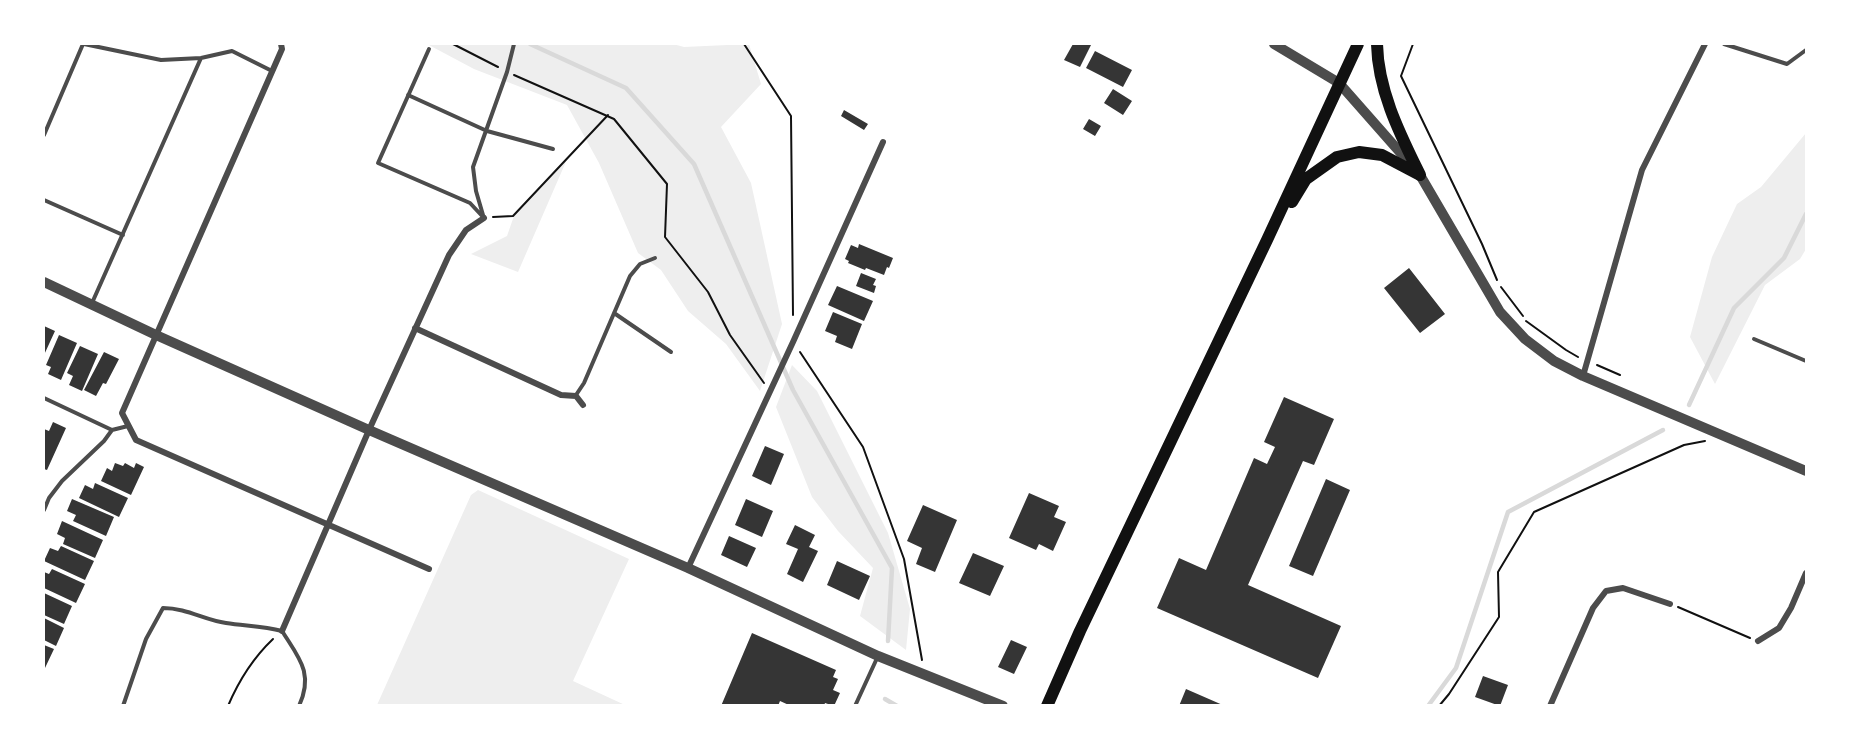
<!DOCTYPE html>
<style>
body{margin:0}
#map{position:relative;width:1850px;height:749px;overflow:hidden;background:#fff;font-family:"Work Sans",sans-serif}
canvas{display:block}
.frame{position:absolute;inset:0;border:45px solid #fff;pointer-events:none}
</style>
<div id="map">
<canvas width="1850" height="749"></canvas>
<div class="frame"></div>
</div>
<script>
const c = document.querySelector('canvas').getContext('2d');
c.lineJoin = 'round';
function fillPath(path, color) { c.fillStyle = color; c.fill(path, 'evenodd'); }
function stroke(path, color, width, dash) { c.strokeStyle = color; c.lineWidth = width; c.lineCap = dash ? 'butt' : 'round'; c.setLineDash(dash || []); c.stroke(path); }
fillPath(new Path2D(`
 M427 44H673L684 47 749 44 761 84 721 127 751 183 782 324 760 391 726 344 688 311 661 270 638 253 599 163 567 105 474 69Z
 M1806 133V249L1800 259 1765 285 1715 384 1690 337 1712 257 1737 204 1761 187Z
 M568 157 518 272 471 254 507 236 515 213Z
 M792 365 817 391 888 533 910 609 906 650 860 616 873 568 838 531 812 497 776 407Z
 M478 490 629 559 573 681 625 705H377L471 495Z`), '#eee');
stroke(new Path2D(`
 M530 44 626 88 694 164 793 390 892 568 888 641
 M1689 405 1734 308 1784 258 1806 214
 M885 699 897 706
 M1428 706 1456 668 1508 512 1663 430`), '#d9d9d9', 4.5);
fillPath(new Path2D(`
 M1073 44H1087L1091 45 1080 67 1064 60Z
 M1095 51 1132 70 1123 87 1086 68Z
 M1113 89 1132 101 1123 115 1104 103Z
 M844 110 868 124 864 130 841 116Z
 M1089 119 1101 126 1095 136 1083 129Z
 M859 244 893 258 889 268 887 267 884 275 866 268 865 270 848 263 849 261 845 259 851 245 858 248Z
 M1409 268 1445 314 1420 333 1384 288Z
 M861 273 876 279 873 285 876 286 874 293 856 286Z
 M837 286 873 301 864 321 828 305Z
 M833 312 862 324 852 349 835 342 837 336 825 331Z
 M44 326 55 331 44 355Z
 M59 335 77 343 61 380 48 374 51 367 46 365Z
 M80 346 98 354 82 391 69 385 73 376 67 373Z
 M104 352 119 359 106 384 103 383 96 396 84 390Z
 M1284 397 1334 419 1314 465 1303 461 1248 585 1341 626 1318 678 1157 608 1179 558 1206 570 1254 458 1267 464 1275 447 1264 442Z
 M53 422 66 428 47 470 44 469V429L49 431Z
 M765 446 784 454 771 485 752 476Z
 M115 463 123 466 125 463 134 468 136 463 144 467 131 495 101 481 107 468 112 471Z
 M1326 479 1350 490 1313 576 1289 566Z
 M95 483 128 498 119 517 79 498 85 485 93 489Z
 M1029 493 1059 506 1054 517 1066 522 1053 551 1039 544 1036 550 1009 538Z
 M72 499 114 517 106 536 73 521 76 515 67 511Z
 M746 499 773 511 762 537 735 525Z
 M923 505 957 520 935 572 916 564 922 548 907 541Z
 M62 521 103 540 95 558 63 544 65 538 57 534Z
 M795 525 815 535 809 547 818 551 803 582 787 574 798 549 786 544Z
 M729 536 756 548 747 567 721 555Z
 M61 546 94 561 85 580 44 561 50 548 58 551Z
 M973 553 1004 566 990 596 959 583Z
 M837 561 870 576 859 600 827 585Z
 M52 569 85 584 76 603 44 588V572L49 574Z
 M44 593 72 606 64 624 44 615Z
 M44 618 64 628 56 646 44 640Z
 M752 633 836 670 833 677 838 679 833 690 840 693 834 706 825 703 824 706H791L780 701 778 706H721Z
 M1011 640 1027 647 1014 674 998 667Z
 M44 645 54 649 45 668 44 667Z
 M1483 676 1508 685 1500 706 1475 697Z
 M1186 689 1225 706H1179Z`), '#353535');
stroke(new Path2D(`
 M453 44 498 67
 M744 44 791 116 793 315
 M514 75 614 119 667 184 665 237 708 292 730 335 764 383
 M1401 76 1482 244 1497 280
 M1401 76 1413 44
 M493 217 513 216 608 115
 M1501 287 1523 316
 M1526 321 1566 350 1578 357
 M800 352 863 447 904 559 922 660
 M1597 365 1620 375
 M1678 607 1750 638
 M228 706C239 680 253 658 273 639
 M1439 706 1449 694 1499 617 1498 572 1534 512 1684 445 1705 441`), '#111', 2);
stroke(new Path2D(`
 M84 44 161 60 201 58 232 51 272 71
 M1724 44 1787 64 1806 50
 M429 49 378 163 470 203 484 218
 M408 95 487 131 553 149
 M44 135 83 44
 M44 200 123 235
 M483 215 476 191 473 167 507 72 514 44
 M92 303 201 58
 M614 313 671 352
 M1754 339 1806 361
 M576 395 584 383 630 276 640 264 655 258
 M44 398 112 430
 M44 510 49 498 62 481 104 441 112 430 128 426
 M123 706 146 639 163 608C187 608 204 620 226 623 245 626 263 626 282 631 299 658 314 673 299 706
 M855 706 878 656`), '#4c4c4c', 4);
stroke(new Path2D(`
 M281 44 282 49 122 413 136 440 429 569
 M415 328 561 395 576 396 583 405
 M1583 376 1642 170 1705 44
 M688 568 793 342 883 142
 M282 631 369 430 449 255 466 230 484 218
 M1758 641 1779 628 1791 608 1806 573
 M1550 706 1593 608 1606 591 1623 588 1670 604`), '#4c4c4c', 6);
stroke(new Path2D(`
 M1274 44 1339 83 1420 175 1500 312 1525 339 1554 361 1583 376 1806 471
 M44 282 156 335 369 430 688 568 878 656 1003 706`), '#4c4c4c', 10);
stroke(new Path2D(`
 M1377 44C1378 91 1400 134 1420 175
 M1292 202 1306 179 1337 157 1359 152 1382 155 1420 175
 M1047 706 1080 631 1267 240 1358 44`), '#111', 12);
</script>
